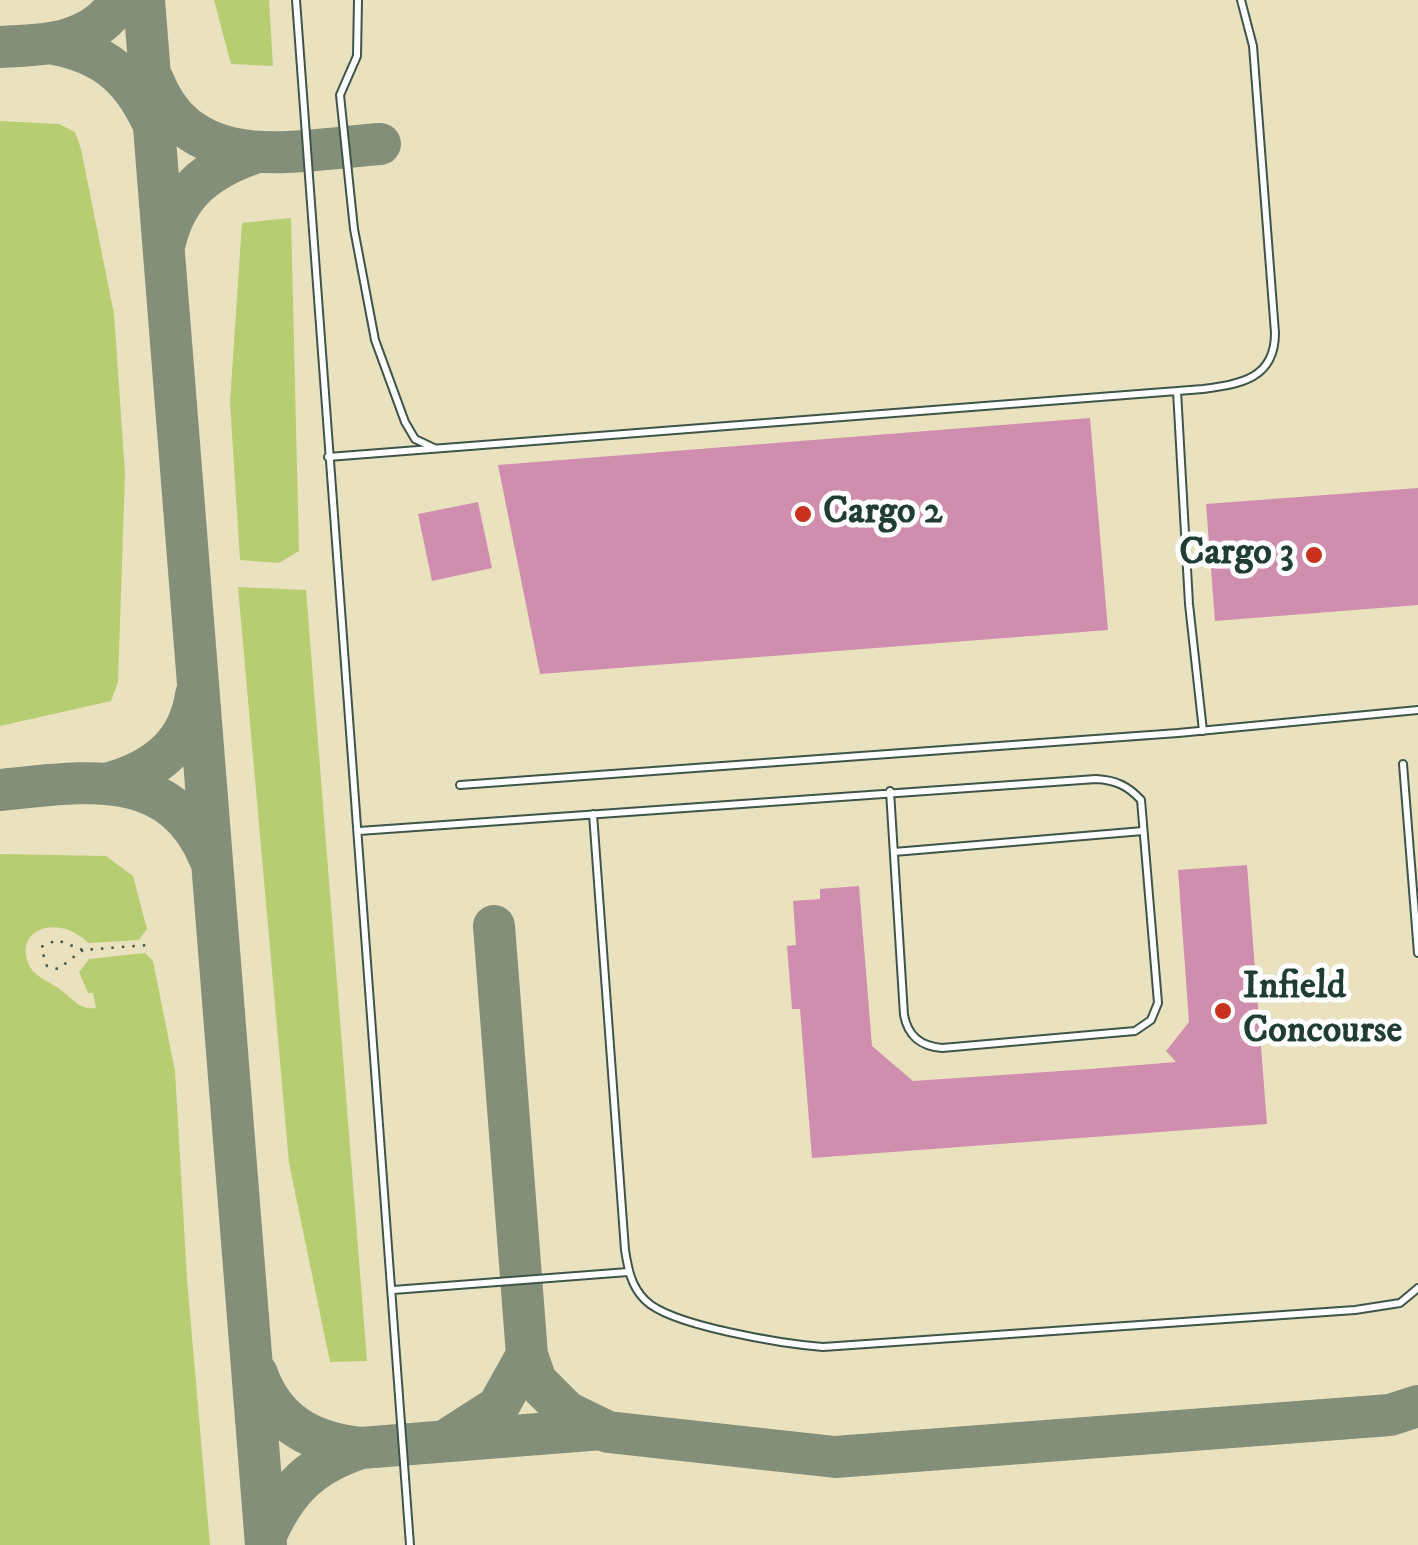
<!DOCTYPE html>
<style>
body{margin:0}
canvas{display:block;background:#eae1bf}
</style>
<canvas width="1418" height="1545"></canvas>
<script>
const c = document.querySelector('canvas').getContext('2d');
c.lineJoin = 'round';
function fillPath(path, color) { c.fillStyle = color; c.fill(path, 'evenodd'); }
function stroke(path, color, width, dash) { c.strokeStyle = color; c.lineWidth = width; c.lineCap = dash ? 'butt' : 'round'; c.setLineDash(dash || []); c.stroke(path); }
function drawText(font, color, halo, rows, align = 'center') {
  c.font = font + ' "IM FELL DW Pica",serif'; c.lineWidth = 10; c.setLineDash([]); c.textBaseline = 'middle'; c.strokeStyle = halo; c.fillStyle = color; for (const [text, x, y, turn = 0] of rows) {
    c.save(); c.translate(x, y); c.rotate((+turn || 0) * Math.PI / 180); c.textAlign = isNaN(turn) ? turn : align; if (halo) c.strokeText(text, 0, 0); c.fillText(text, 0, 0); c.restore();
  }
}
fillPath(new Path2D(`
 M214 0H269L273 66 231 64Z
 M0 121 59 124 75 132 81 149 114 314 125 473 118 682 111 701 0 726Z
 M291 218 299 551 279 563 240 560 230 402 242 223Z
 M238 587 306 590 367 1361 330 1362 289 1163Z
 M0 854 106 856 133 876 147 929 139 940 88 943C59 913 11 929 30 967 36 978 53 983 62 991 75 1001 80 1010 96 1008L93 993H88L79 972 89 959 145 953 153 961 175 1071 187 1279 210 1545H0Z`), '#b7cd71');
stroke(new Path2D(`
 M144 0 266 1545
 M55 44C102 53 130 75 151 119
 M0 47C45 45 95 44 120 0
 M153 80C191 178 297 150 380 144
 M165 242C177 193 207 169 254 153
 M110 783C156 770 189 744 196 695
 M0 790C84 782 171 764 210 859
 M494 926 527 1355 536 1381 567 1412 608 1432 835 1457 1390 1415 1418 1406
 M257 1374C274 1423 312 1443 361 1448L602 1429
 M448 1439 498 1407 527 1355
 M266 1535C287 1488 312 1464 361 1448`), '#848f7a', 42);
fillPath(new Path2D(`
 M1090 418 1108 630 540 674 498 465Z
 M1418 488V605L1215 621 1206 504Z
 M478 502 492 568 432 581 418 514Z
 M1247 865 1267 1124 812 1158 800 1009H792L787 946 796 945 793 901 820 899V889L859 886 872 1046 913 1081 1090 1069 1176 1062 1166 1051 1189 1022 1178 870Z`), '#d08eaf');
const lane = new Path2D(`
 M296 0 410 1545
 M358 0 357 56 340 95 354 229 375 340 405 422 415 439 434 448
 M1177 391 1189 604 1203 731
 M328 457 1203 389C1240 384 1275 379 1275 333L1253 46 1241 0
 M1403 764 1418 953
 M460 785 1178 733 1418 710
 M593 814 625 1250C628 1269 631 1286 645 1300 670 1326 785 1344 823 1347L1355 1310 1400 1303 1418 1288
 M359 831 1096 779C1116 780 1128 786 1141 800L1158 1003 1151 1020 1135 1031 942 1048C920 1046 908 1036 904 1015L890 791
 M894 852 1143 831
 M393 1290 628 1272`);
stroke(lane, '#3d5649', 10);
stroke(new Path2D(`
 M83 950 58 969 47 966 41 947 57 940 83 950 148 945`), '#3d5649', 2.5, [2.5, 8]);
stroke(lane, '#fff', 6);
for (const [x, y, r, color] of [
 [803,514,10,"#c8321e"],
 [1314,555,10,"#c8321e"],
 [1223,1011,10,"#c8321e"]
]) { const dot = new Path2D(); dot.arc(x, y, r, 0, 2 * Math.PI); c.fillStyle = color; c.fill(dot); stroke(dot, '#fff', 4); }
drawText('bold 38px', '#1f3d34', '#fff', [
 ["Cargo 2",823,514],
 ["Cargo 3",1294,555,"right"],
 ["Infield",1243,989],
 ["Concourse",1243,1033]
], 'left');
</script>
